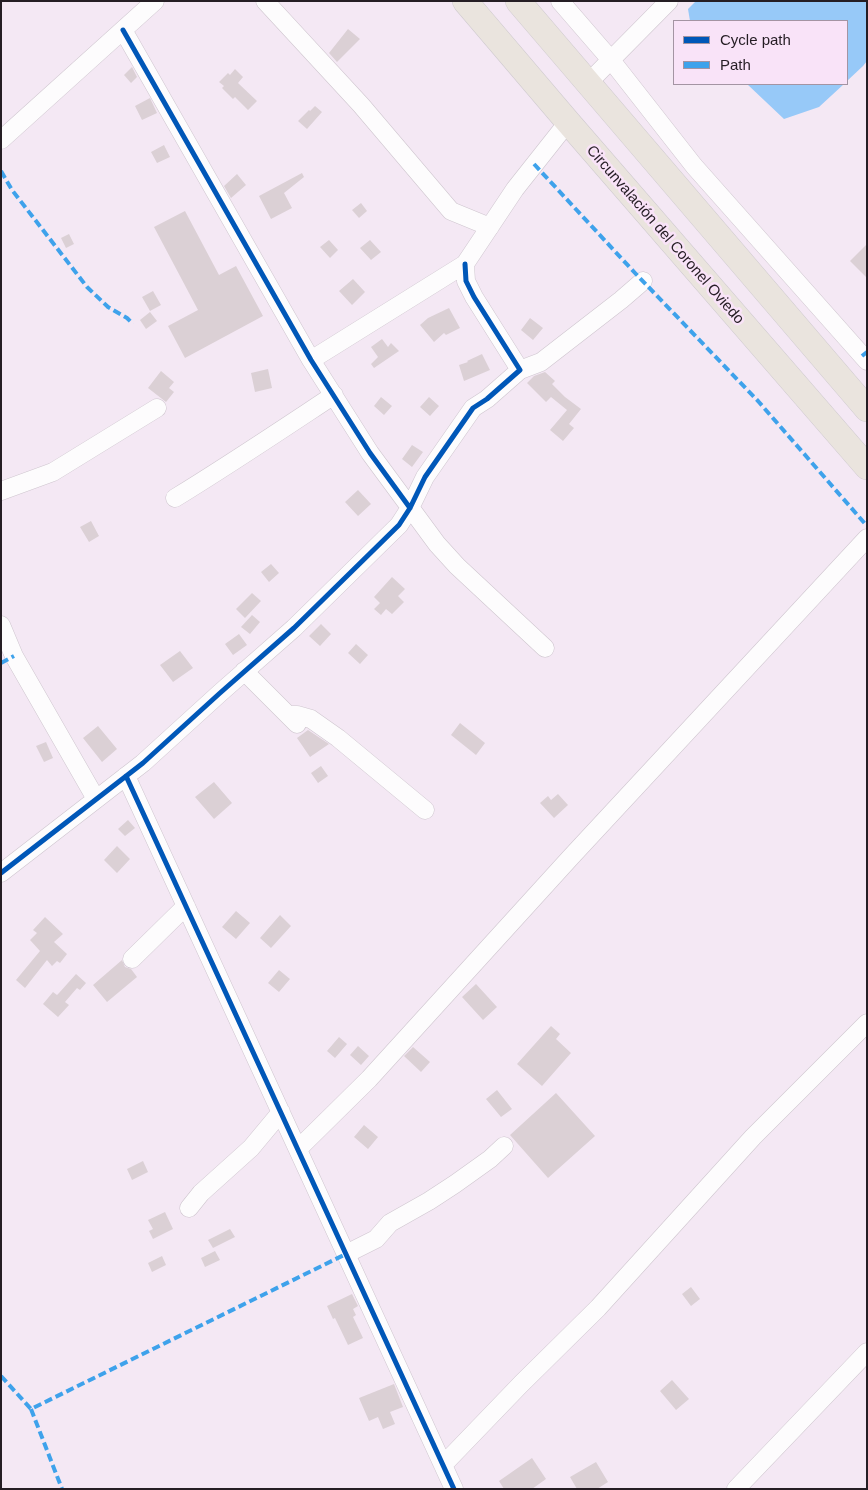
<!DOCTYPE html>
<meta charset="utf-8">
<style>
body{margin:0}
#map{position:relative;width:868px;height:1490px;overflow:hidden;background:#f4e8f4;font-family:Arial,sans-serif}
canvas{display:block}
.frame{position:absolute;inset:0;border:2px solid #251d24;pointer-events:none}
.legend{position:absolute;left:673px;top:20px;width:175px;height:65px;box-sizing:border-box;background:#f9e3f8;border:1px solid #a494a3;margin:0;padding:6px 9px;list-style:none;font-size:15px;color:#251d24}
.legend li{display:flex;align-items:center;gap:10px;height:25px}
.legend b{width:25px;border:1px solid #a494a3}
</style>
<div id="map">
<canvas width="868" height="1490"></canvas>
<div class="frame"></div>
<ul class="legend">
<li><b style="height:6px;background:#0057b8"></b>Cycle path</li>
<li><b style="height:6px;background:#3ea2eb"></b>Path</li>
</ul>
</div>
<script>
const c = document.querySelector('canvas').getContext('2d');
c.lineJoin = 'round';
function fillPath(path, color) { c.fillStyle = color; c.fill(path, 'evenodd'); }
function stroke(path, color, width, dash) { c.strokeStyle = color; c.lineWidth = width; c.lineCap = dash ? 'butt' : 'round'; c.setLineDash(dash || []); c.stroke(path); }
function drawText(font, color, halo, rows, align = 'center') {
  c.font = font + ' Arial,sans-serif'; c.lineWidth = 5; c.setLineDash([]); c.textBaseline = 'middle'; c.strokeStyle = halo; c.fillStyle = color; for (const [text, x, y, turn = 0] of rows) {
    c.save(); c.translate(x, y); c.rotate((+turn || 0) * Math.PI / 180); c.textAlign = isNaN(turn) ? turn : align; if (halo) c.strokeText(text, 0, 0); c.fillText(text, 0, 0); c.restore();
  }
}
fillPath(new Path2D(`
 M696 1H867V61L863 66 847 81V21H690L688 9Z
 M747 84H844L819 107 784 119Z`), '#97c9f8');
fillPath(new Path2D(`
 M348 29 360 39 337 62 329 53Z
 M132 67 137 77 131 83 124 75Z
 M235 69 243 77 238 83 257 101 248 110 235 97 233 99 222 88 224 86 219 82 228 73 230 75Z
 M150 98 157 113 142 120 135 106Z
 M315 106 322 112 307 129 298 121 309 110 310 111Z
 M164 145 170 157 157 163 151 152Z
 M302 173 304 177 284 193 292 208 271 219 259 196Z
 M237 174 246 185 231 198 224 186Z
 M361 203 367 211 359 218 352 210Z
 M185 211 219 275 236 266 263 316 185 358 168 326 198 310 154 227Z
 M69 234 74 244 66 248 61 238Z
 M329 240 338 250 330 258 320 247Z
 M370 240 381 252 371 260 360 248Z
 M867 244V278L850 261Z
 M353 279 365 292 352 305 339 291Z
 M153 291 161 305 150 311 142 297Z
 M449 308 460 328 446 335 444 333 434 342 420 325 428 318Z
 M150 312 157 321 146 329 140 320Z
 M530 318 543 328 533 340 521 330Z
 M382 339 388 347 391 343 399 351 374 368 371 364 378 357 371 347Z
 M482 354 490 370 464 381 459 365 468 362 467 361Z
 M268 369 272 388 255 392 251 373Z
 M161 371 174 382 169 388 174 392 166 402 148 388Z
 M545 372 555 381 552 384 565 397 581 409 569 424 574 428 563 441 550 430 567 410 551 397 546 402 527 383 534 376Z
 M381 397 392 406 384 415 374 406Z
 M429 397 439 406 430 416 420 407Z
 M412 445 423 452 412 467 402 459Z
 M358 490 371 504 358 516 345 502Z
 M91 521 99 536 89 542 80 527Z
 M271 564 279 573 269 582 261 572Z
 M392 577 405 589 398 596 404 602 392 614 386 609 381 615 374 609 380 603 374 597Z
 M252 593 261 601 245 618 236 609Z
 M252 615 260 622 250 634 241 627Z
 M321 624 331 634 320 646 309 636Z
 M239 634 247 645 233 655 225 644Z
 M356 644 368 655 360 664 348 653Z
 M180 651 193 668 173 682 160 665Z
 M460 723 485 743 476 755 451 735Z
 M98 726 117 749 102 762 83 738Z
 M308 730 329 744 310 757 297 738Z
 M46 742 53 758 44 762 36 746Z
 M321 766 328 776 318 783 311 773Z
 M214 782 232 803 214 819 195 797Z
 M558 794 568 805 554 818 540 803 548 796 551 800Z
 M128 820 135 828 125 836 118 829Z
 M117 846 130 859 117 873 104 860Z
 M236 911 250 923 236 939 222 927Z
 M280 915 291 926 271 948 260 938Z
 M45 917 63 934 54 942 67 954 60 963 57 961 52 966 47 960 25 988 16 980 40 951 30 940 37 933 33 930Z
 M122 960 125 967 131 969 137 977 107 1002 93 985Z
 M279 970 290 979 279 992 268 983Z
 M76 974 86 983 80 990 77 988 65 1002 69 1005 58 1017 43 1004 53 992 57 995 59 993Z
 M476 984 497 1007 483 1020 462 997Z
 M551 1026 560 1034 556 1039 571 1053 542 1086 517 1064Z
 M339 1037 347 1044 335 1058 327 1051Z
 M358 1046 369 1056 361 1065 350 1055Z
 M413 1047 430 1062 421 1072 404 1056Z
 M497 1090 512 1109 501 1117 486 1099Z
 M556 1093 595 1136 548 1178 510 1135Z
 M364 1125 378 1137 368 1149 354 1137Z
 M143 1161 148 1172 132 1180 127 1169Z
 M165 1212 173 1229 153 1239 149 1231 153 1229 148 1220Z
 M230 1229 235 1237 213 1248 208 1240Z
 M215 1251 220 1260 205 1267 201 1258Z
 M162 1256 166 1265 152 1272 148 1263Z
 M691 1287 700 1299 691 1306 682 1294Z
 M352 1294 358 1306 353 1309 356 1315 353 1317 363 1338 348 1345 335 1318 333 1319 327 1306Z
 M672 1380 689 1399 676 1410 660 1391Z
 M394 1384 403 1407 390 1412 395 1424 383 1429 378 1417 369 1421 359 1398Z
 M532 1458 546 1479 532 1489H504L499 1481Z
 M596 1462 608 1482 597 1489H577L570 1477Z`), '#dbd0d5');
const minor = new Path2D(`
 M265 1 361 105 451 211 490 227
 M560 1 611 60 694 166 867 361
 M123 30 311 360 370 453 437 544 457 566 545 648
 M588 83 669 1
 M1 140 155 1
 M465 264 466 281 474 297 520 370
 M311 360 465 264 515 189 568 122
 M1 491 53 472 157 408
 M175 498C229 465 281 430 334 395
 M1 625 14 656 96 799
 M244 671 297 724
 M288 715H297L311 719 338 738 425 810
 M126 776 454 1489
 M1 873 143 763 220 693 294 628 399 525 410 508 425 477 473 408 487 399 520 370 541 362 621 300 643 281
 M132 959 186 906
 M298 1149 369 1079 570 858 867 538
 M189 1208 201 1193 251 1148 281 1112
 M346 1254 376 1239 390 1223 429 1201 455 1184 490 1159 504 1146
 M443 1465 521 1384 598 1308 753 1137 867 1023
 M736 1489 867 1352`);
const highway = new Path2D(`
 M465 1 568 122 867 467
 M518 1 867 409`);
stroke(minor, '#cec5ce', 19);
stroke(highway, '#cfcacf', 26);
stroke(minor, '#fdfcfd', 18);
stroke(highway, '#eae4de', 25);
stroke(new Path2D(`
 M534 164 635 273 758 401 867 526
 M1 171 12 190 87 287 108 307 127 318 133 324
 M862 356 867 352
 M1 663 14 656
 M1 1376 31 1409 346 1254
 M31 1409 62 1489`), '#3ea2eb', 4, [8, 4]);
stroke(new Path2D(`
 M123 30 311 360 370 453 410 508
 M126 776 454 1489
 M1 873 143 763 220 693 294 628 399 525 410 508 425 477 473 408 487 399 520 370 474 297 466 281 465 264`), '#0057b8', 5);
drawText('15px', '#251d24', '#f9e3f8', [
 ["Circunvalación del Coronel Oviedo",665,235,49]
]);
</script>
